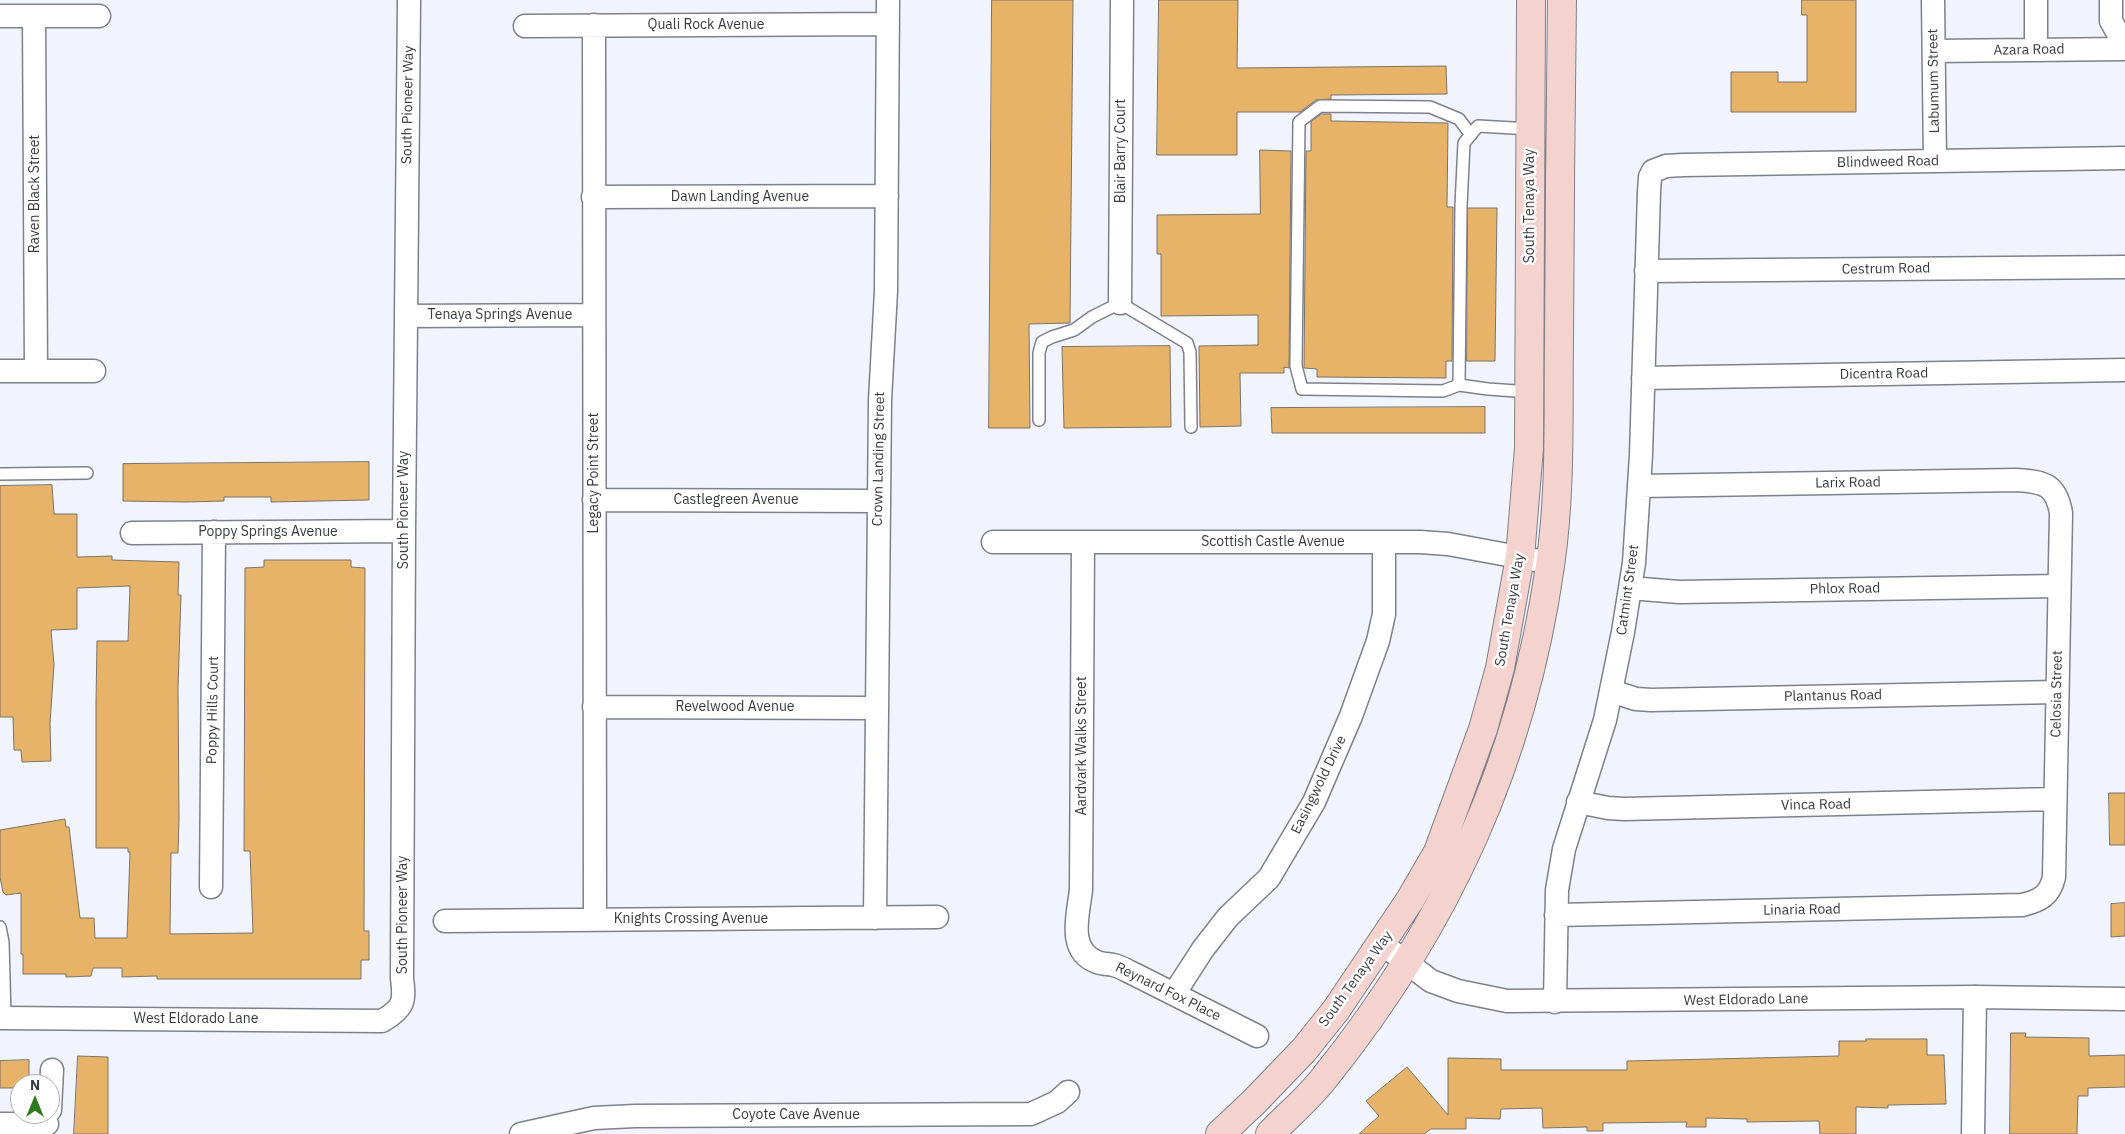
<!DOCTYPE html>
<style>
body{margin:0}
#map{position:relative;width:2125px;height:1134px;overflow:hidden;background:#f1f4fd;font-family:"IBM Plex Sans",sans-serif}
canvas{display:block}
.north{position:absolute;left:10px;top:1074px;width:50px;height:50px;box-sizing:border-box;background:#fff;border:1px solid #b0b0b2;border-radius:50%;rotate:0deg;font-size:14px;font-weight:700;line-height:20px;text-align:center;color:#393a3f}
.north::after{content:'';display:block;margin:auto;width:18px;height:22px;background:#2f791f;clip-path:polygon(50% 0,100% 100%,50% 72%,0 100%)}
</style>
<div id="map">
<canvas width="2125" height="1134"></canvas>
<div class="north">N</div>
</div>
<script>
const c = document.querySelector('canvas').getContext('2d');
c.lineJoin = 'round';
function fillPath(path, color) { c.fillStyle = color; c.fill(path, 'evenodd'); }
function stroke(path, color, width, dash) { c.strokeStyle = color; c.lineWidth = width; c.lineCap = dash ? 'butt' : 'round'; c.setLineDash(dash || []); c.stroke(path); }
function drawText(font, color, halo, rows, align = 'center') {
  c.font = font + ' "IBM Plex Sans",sans-serif'; c.lineWidth = 5; c.setLineDash([]); c.textBaseline = 'middle'; c.strokeStyle = halo; c.fillStyle = color; for (const [text, x, y, turn = 0] of rows) {
    c.save(); c.translate(x, y); c.rotate((+turn || 0) * Math.PI / 180); c.textAlign = isNaN(turn) ? turn : align; if (halo) c.strokeText(text, 0, 0); c.fillText(text, 0, 0); c.restore();
  }
}
const building = new Path2D(`
 M992 0H1073L1070 323 1029 324 1030 428H989Z
 M1159 0H1238L1237 68 1446 66 1447 94 1331 95V99L1316 100 1300 112H1237V155H1157Z
 M1802 0H1856V112H1731V72H1778V82H1807V15H1802Z
 M1322 114H1331V121L1448 123 1447 207H1453L1452 361H1446V378L1317 377V369L1304 368 1306 151H1311V122Z
 M1260 150 1291 151 1289 368 1284 367V373H1240L1241 426 1200 427 1199 346 1258 345V315L1161 316V254H1157V215L1260 214Z
 M1468 208H1497L1495 361H1467Z
 M1170 346 1171 427 1064 428 1062 347Z
 M1485 407V433H1272L1271 408Z
 M369 462V500L271 502V497H224V501L187 502 123 501V464Z
 M52 485 54 514H77V557L112 556V560L179 562 178 595H181L178 688 179 819 178 853H171L170 934 253 933 250 851H244L245 568 264 567V560H351V567L365 568 364 931H369V960H361V979H157V976L122 977V968H93L91 976 66 977V974H23V954H21V893L6 895 3 892 0 877V830L65 819 66 827H69L80 918H94L95 938H127L130 852H128V848H96V702L97 641H128L130 586 77 588V629L51 630 54 665 50 723 51 761 22 762 21 750H14L13 717H0V486Z
 M2109 793H2125V845H2110Z
 M2125 903V936L2111 937V904Z
 M2011 1033H2026L2025 1037 2089 1038V1056L2125 1055V1087L2088 1088V1096H2078L2077 1134H2010Z
 M1866 1039H1927V1055H1944L1946 1104 1888 1105V1108L1856 1107V1134H1820L1819 1121 1747 1122V1119L1706 1118V1127H1686L1687 1122 1603 1123V1131H1587V1127L1543 1128 1542 1108 1501 1109 1500 1119 1466 1118V1129H1431L1424 1134H1359L1379 1116 1366 1101 1407 1067 1448 1115V1058L1501 1059V1070H1627V1061L1839 1056V1041H1866Z
 M78 1056 108 1057V1134H74Z
 M29 1060V1084H20V1088H0V1061Z`);
fillPath(building, '#e6b368');
stroke(building, '#7a736a', 1);
const lane = new Path2D(`
 M1471 135 1459 119 1430 107 1320 106 1299 122 1296 366 1302 389 1443 391 1459 385 1461 206 1464 143 1478 126 1531 129
 M1459 385 1488 389 1530 392
 M1039 420V353L1042 342 1052 337 1074 330 1092 317 1120 303 1187 343 1190 352 1191 427
 M0 474 87 473
 M0 927 3 942 5 1018`);
const street = new Path2D(`
 M1933 0 1935 161
 M2036 0V49
 M2111 0V21L2125 46
 M0 16H99
 M34 16 36 371
 M594 25 595 920
 M525 26 888 24
 M1934 51 2125 49
 M593 197 887 196
 M1646 271 2125 267
 M1120 303 1122 0
 M406 316 593 315
 M0 371H94
 M1643 378 2125 370
 M594 500 878 501
 M132 533 404 531
 M993 542H1420L1448 544 1551 563
 M1083 542 1081 890C1078 915 1067 951 1097 962 1102 964 1108 964 1113 965 1120 966 1127 971 1134 974L1257 1036
 M1630 588 1679 592 2059 586
 M1611 691 1636 699 1651 700 2057 692
 M594 707 875 708
 M1578 802 1608 808 1624 809 2055 799
 M211 887 214 532
 M1556 915 2022 905C2039 901 2050 896 2054 877L2061 513C2056 484 2044 482 2017 480L1639 486
 M875 918 880 400 886 291 888 0
 M445 921 937 917
 M1382 944 1431 981 1458 991 1507 1001 1975 997 2125 999
 M1174 994 1203 949 1228 917 1269 878 1314 802 1351 716 1378 641 1384 614V542
 M1555 1002 1557 890 1564 849 1605 720 1623 632 1634 563 1641 455 1649 192 1650 177 1653 171 1666 166 1683 165 2125 158
 M0 1018 382 1021C404 1008 405 1002 402 978L404 531 409 0
 M50 1110 52 1070
 M0 1124H47
 M521 1134 594 1118 635 1116 1031 1114 1057 1102 1068 1092
 M1973 1134 1975 997`);
const secondary = new Path2D(`
 M1220 1134 1254 1102 1304 1050 1336 1010 1410 900 1438 852 1483 729 1500 668 1520 557 1529 448 1531 0
 M1270 1134C1288 1115 1309 1098 1325 1077 1448 924 1522 761 1550 566 1561 492 1558 416 1559 341 1560 227 1560 114 1562 0`);
stroke(lane, '#7e818b', 14);
stroke(street, '#7e818b', 25);
stroke(secondary, '#7e818b', 30);
stroke(lane, '#fff', 11);
stroke(street, '#fff', 22);
stroke(secondary, '#f4d2cd', 28);
drawText('14px', '#393a3f', '#fff', [
 ["Quali Rock Avenue",706,25],
 ["Azara Road",2029,50,-1],
 ["Labumum Street",1934,81,-91],
 ["South Pioneer Way",408,105,-89],
 ["Blair Barry Court",1121,151,-90],
 ["Blindweed Road",1888,162,-1],
 ["Raven Black Street",35,194,-90],
 ["Dawn Landing Avenue",740,197],
 ["South Tenaya Way",1530,206,-90],
 ["Cestrum Road",1886,269,-1],
 ["Tenaya Springs Avenue",500,315],
 ["Dicentra Road",1884,374,-1],
 ["Crown Landing Street",879,459,-89],
 ["Legacy Point Street",594,473,-90],
 ["Larix Road",1848,483,-1],
 ["Castlegreen Avenue",736,500],
 ["South Pioneer Way",404,510,-90],
 ["Poppy Springs Avenue",268,532],
 ["Scottish Castle Avenue",1273,542],
 ["Phlox Road",1845,589,-1],
 ["Catmint Street",1628,590,-82],
 ["South Tenaya Way",1510,610,-80],
 ["Celosia Street",2057,694,-89],
 ["Plantanus Road",1833,696,-1],
 ["Revelwood Avenue",735,707],
 ["Poppy Hills Court",213,710,-89],
 ["Aardvark Walks Street",1082,746,-90],
 ["Easingwold Drive",1319,785,-64],
 ["Vinca Road",1816,805,-1],
 ["Linaria Road",1802,910,-1],
 ["South Pioneer Way",403,915,-90],
 ["Knights Crossing Avenue",691,919],
 ["South Tenaya Way",1356,979,-54],
 ["Reynard Fox Place",1168,992,26],
 ["West Eldorado Lane",1746,1000,-1],
 ["West Eldorado Lane",196,1019],
 ["Coyote Cave Avenue",796,1115]
]);
</script>
